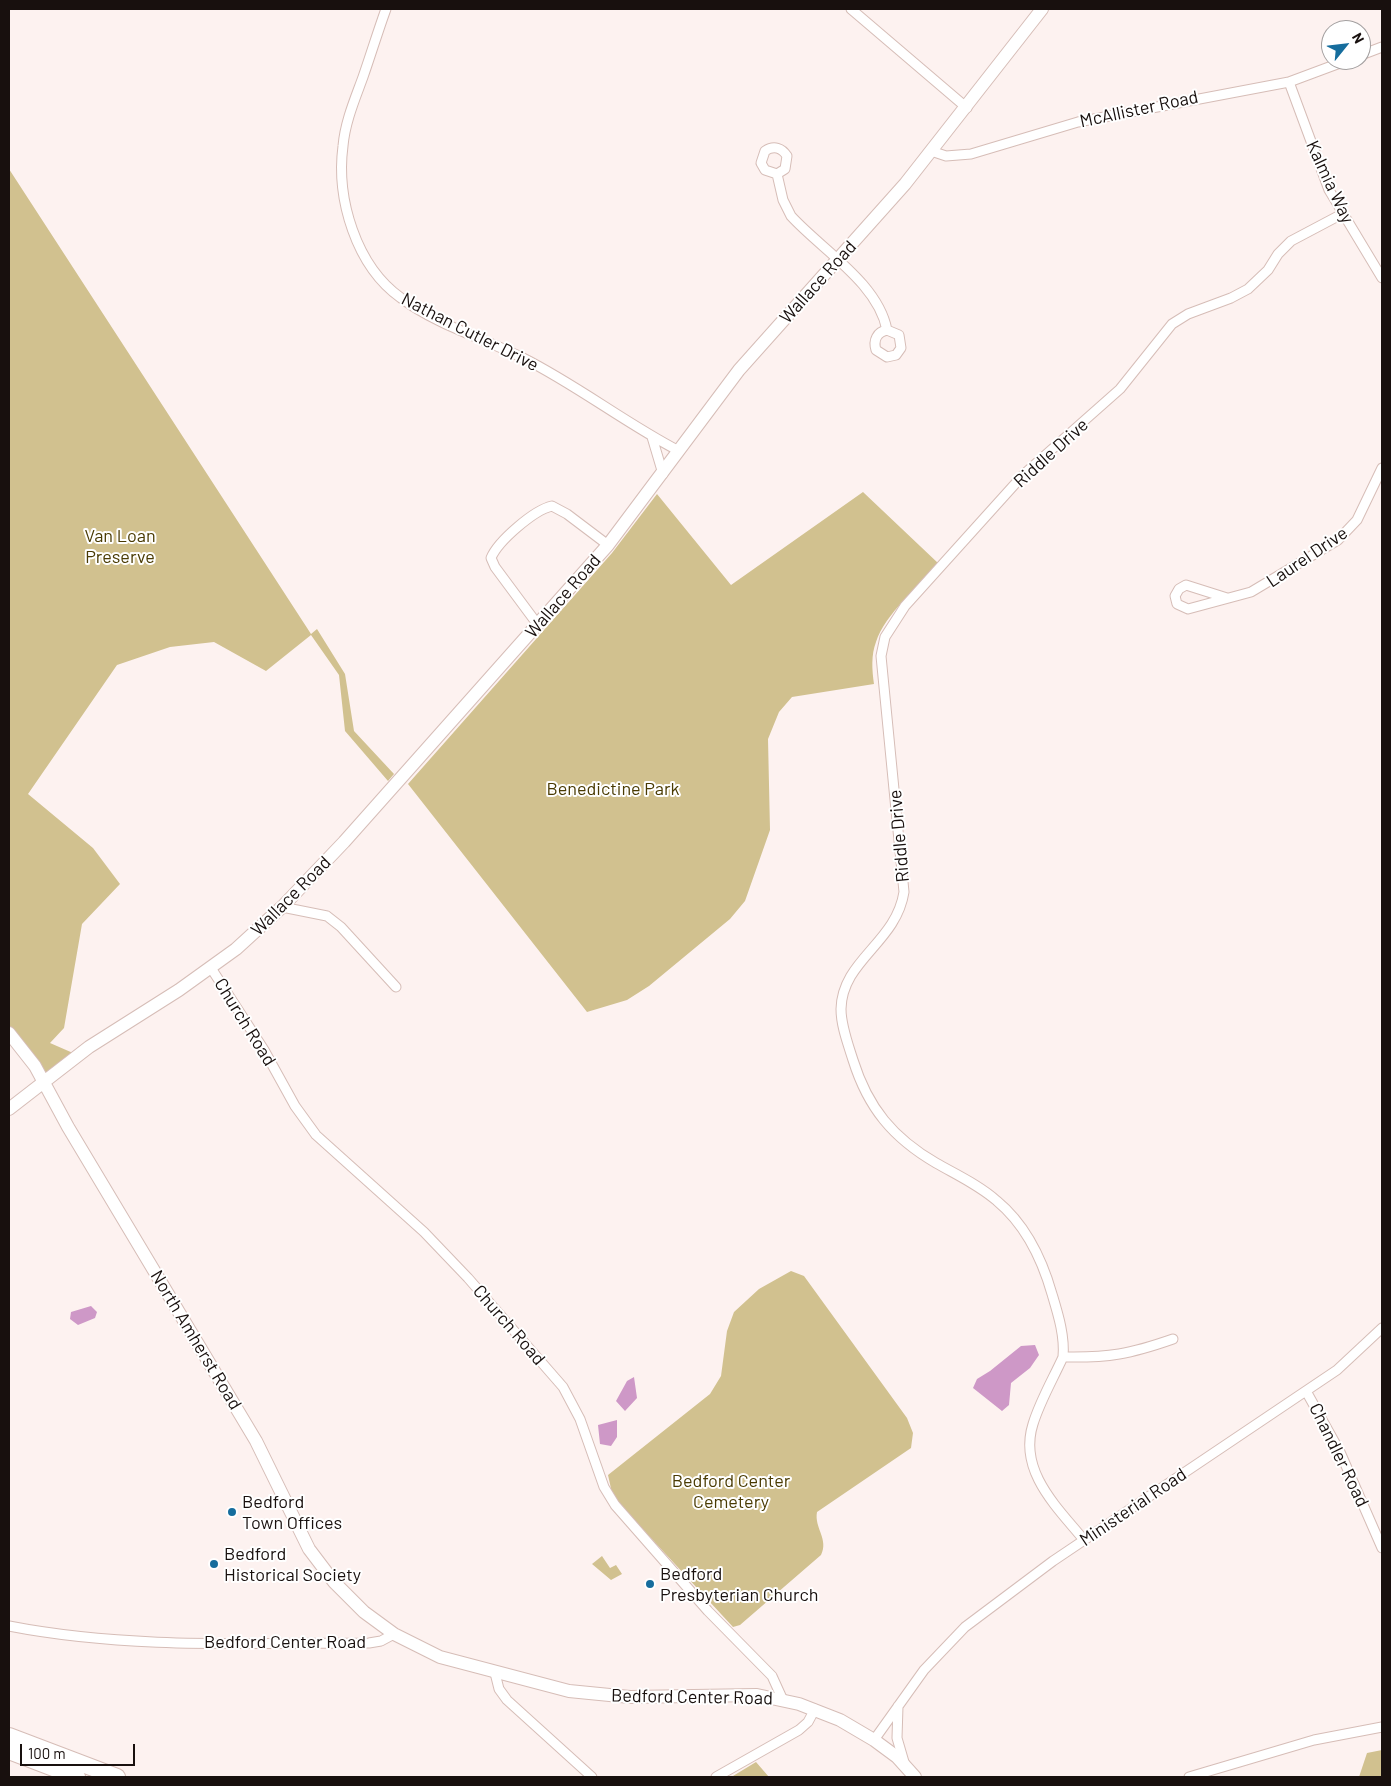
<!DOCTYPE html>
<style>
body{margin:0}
#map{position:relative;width:1391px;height:1786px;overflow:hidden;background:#fdf2f0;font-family:Barlow,sans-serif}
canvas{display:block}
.frame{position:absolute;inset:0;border:10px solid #18100e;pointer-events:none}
.north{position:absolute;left:1321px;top:20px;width:50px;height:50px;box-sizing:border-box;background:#fff;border:1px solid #a39f9f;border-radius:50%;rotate:61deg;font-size:14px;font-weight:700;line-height:20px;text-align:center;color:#18100e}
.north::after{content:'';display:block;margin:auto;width:18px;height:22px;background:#166d9d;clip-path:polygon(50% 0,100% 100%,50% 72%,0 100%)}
.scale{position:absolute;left:20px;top:1744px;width:115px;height:22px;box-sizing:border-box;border:2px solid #18100e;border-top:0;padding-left:6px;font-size:15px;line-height:18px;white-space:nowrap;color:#18100e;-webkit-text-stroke:4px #fff;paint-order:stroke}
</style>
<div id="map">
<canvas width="1391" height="1786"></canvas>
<div class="frame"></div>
<div class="north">N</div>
<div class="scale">100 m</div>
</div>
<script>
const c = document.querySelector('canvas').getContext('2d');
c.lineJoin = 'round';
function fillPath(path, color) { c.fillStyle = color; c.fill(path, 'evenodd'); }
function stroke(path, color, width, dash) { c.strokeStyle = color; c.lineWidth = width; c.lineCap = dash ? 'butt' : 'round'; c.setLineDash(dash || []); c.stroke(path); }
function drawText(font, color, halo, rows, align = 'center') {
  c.font = font + ' Barlow,sans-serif'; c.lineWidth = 4; c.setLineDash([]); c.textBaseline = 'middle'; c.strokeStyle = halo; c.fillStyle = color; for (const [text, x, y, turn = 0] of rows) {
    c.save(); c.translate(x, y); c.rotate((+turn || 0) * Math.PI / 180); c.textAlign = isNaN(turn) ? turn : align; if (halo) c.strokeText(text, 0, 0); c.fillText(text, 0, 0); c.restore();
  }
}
fillPath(new Path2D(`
 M9 169 311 634 317 629 345 674 354 731 394 774 388 781 345 731 339 675 311 635 266 671 214 642 170 647 117 665 28 794 93 848 120 884 82 924 64 1028 50 1043 73 1053 45 1073 9 1027Z
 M863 492 939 564C919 586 885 614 876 642 871 655 872 670 874 684L792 697 779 712 768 739 770 830 745 901 730 919 649 986 627 1000 587 1012 408 784 612 553 657 494 731 585Z
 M791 1271 804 1276 907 1418 913 1433 911 1448 817 1512C814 1528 829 1539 821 1555L740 1625 733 1627 625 1510 612 1493 608 1475 710 1394 721 1376 727 1331 734 1312 759 1289Z
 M602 1556 610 1568 616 1565 622 1574 611 1580 592 1564Z
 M1382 1750V1777H1359L1367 1753Z
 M756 1762 769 1777H734L733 1776Z`), '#d1c18f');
fillPath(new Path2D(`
 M91 1306 97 1312 95 1318 78 1325 70 1319 71 1312Z
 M1035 1345 1039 1355 1030 1368 1011 1383 1009 1405 1002 1411 973 1388 977 1379 990 1371 1021 1346Z
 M634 1377 637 1398 625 1411 616 1401 627 1381Z
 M617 1420V1437L611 1446 600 1444 598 1425Z`), '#ce98c7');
const street = new Path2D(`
 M386 9C378 31 371 54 363 77 355 99 345 122 343 146 336 199 356 266 401 298 437 325 483 338 523 358 577 385 625 423 679 451
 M851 9 967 108
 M1361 55 1382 47
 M1289 82 1329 190 1382 278
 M931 151 946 156 971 154 1078 122 1289 82 1348 60
 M777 174 765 170 761 163 765 151C774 145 782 148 787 156L785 169 777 174 783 200 791 216C822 250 878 283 887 330L899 335 901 348 896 355 887 357 876 350C873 340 877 332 887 330
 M652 437 663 474
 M1227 598 1186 585 1179 589 1175 596 1177 604 1188 609 1251 592 1338 540 1357 520 1382 468
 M538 625 495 567 491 558C498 541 534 510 552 506L567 514 608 545
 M282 907 327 916 341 927 396 987
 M211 968 264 1050 295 1106 316 1135 424 1232 468 1278 563 1387 580 1419 604 1487 615 1505 708 1611 772 1676 782 1698
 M1063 1357C1109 1358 1130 1354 1173 1339
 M1306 1391 1340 1452 1382 1548
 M1084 1540C1057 1507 1018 1471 1033 1424 1040 1401 1053 1379 1063 1357 1065 1336 1058 1314 1052 1294 1042 1259 1026 1225 997 1201 979 1185 957 1175 936 1163 893 1138 868 1108 853 1060 848 1044 841 1026 841 1009 842 960 896 943 904 892L881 656 885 637 905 606 1024 474 1120 389 1172 324 1188 314 1231 298 1248 289 1268 270 1278 254 1291 241 1342 214
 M9 1626C127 1649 249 1643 369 1643L381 1641 394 1634
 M495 1673 499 1689 507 1700 592 1777
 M898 1706 897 1738 904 1762
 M874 1740 924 1670 965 1627 1053 1561 1337 1370 1382 1328
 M716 1777 799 1730 808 1722 815 1709
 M1189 1777 1314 1740 1382 1727`);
const secondary = new Path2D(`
 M9 1033 35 1066 68 1127 256 1441 309 1549 334 1582 364 1612 394 1634 440 1657 569 1691 630 1697 757 1695 799 1704 840 1720 874 1740 897 1757 915 1777
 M9 1109 89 1047 179 990 236 949 282 907 344 842 608 545 739 370 905 184 1042 9`);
const highway = new Path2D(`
 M9 1736 117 1777
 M9 1751 77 1777`);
stroke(street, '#d6bdb7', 11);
stroke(secondary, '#d6bdb7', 14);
stroke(highway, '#d6bdb7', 18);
stroke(street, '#fff', 9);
stroke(secondary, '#fff', 12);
stroke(highway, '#fff', 16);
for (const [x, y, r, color] of [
 [232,1512,5,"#166d9d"],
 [214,1564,5,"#166d9d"],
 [650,1584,5,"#166d9d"]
]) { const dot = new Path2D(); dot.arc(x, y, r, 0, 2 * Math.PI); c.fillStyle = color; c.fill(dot); stroke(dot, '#fff', 2); }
drawText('18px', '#18100e', '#fff', [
 ["McAllister Road",1139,109,-12],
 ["Kalmia Way",1330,182,65],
 ["Wallace Road",818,282,-48],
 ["Nathan Cutler Drive",470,332,27],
 ["Riddle Drive",1051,453,-42],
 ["Laurel Drive",1307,557,-34],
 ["Wallace Road",563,596,-49],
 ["Riddle Drive",899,836,-95],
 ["Wallace Road",291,896,-45],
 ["Church Road",245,1022,58],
 ["Church Road",509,1325,49],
 ["North Amherst Road",196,1340,59],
 ["Chandler Road",1339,1455,64],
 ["Ministerial Road",1133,1507,-34],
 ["Bedford Center Road",285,1642],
 ["Bedford Center Road",692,1697,1]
]);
drawText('18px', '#493a02', '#fff', [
 ["Van Loan",120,536],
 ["Preserve",120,557],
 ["Benedictine Park",613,789],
 ["Bedford Center",731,1481],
 ["Cemetery",731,1502]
]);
drawText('18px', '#18100e', '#fff', [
 ["Bedford",242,1502],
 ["Town Offices",242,1523],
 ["Bedford",224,1554],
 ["Historical Society",224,1575],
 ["Bedford",660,1574],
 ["Presbyterian Church",660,1595]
], 'left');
</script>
